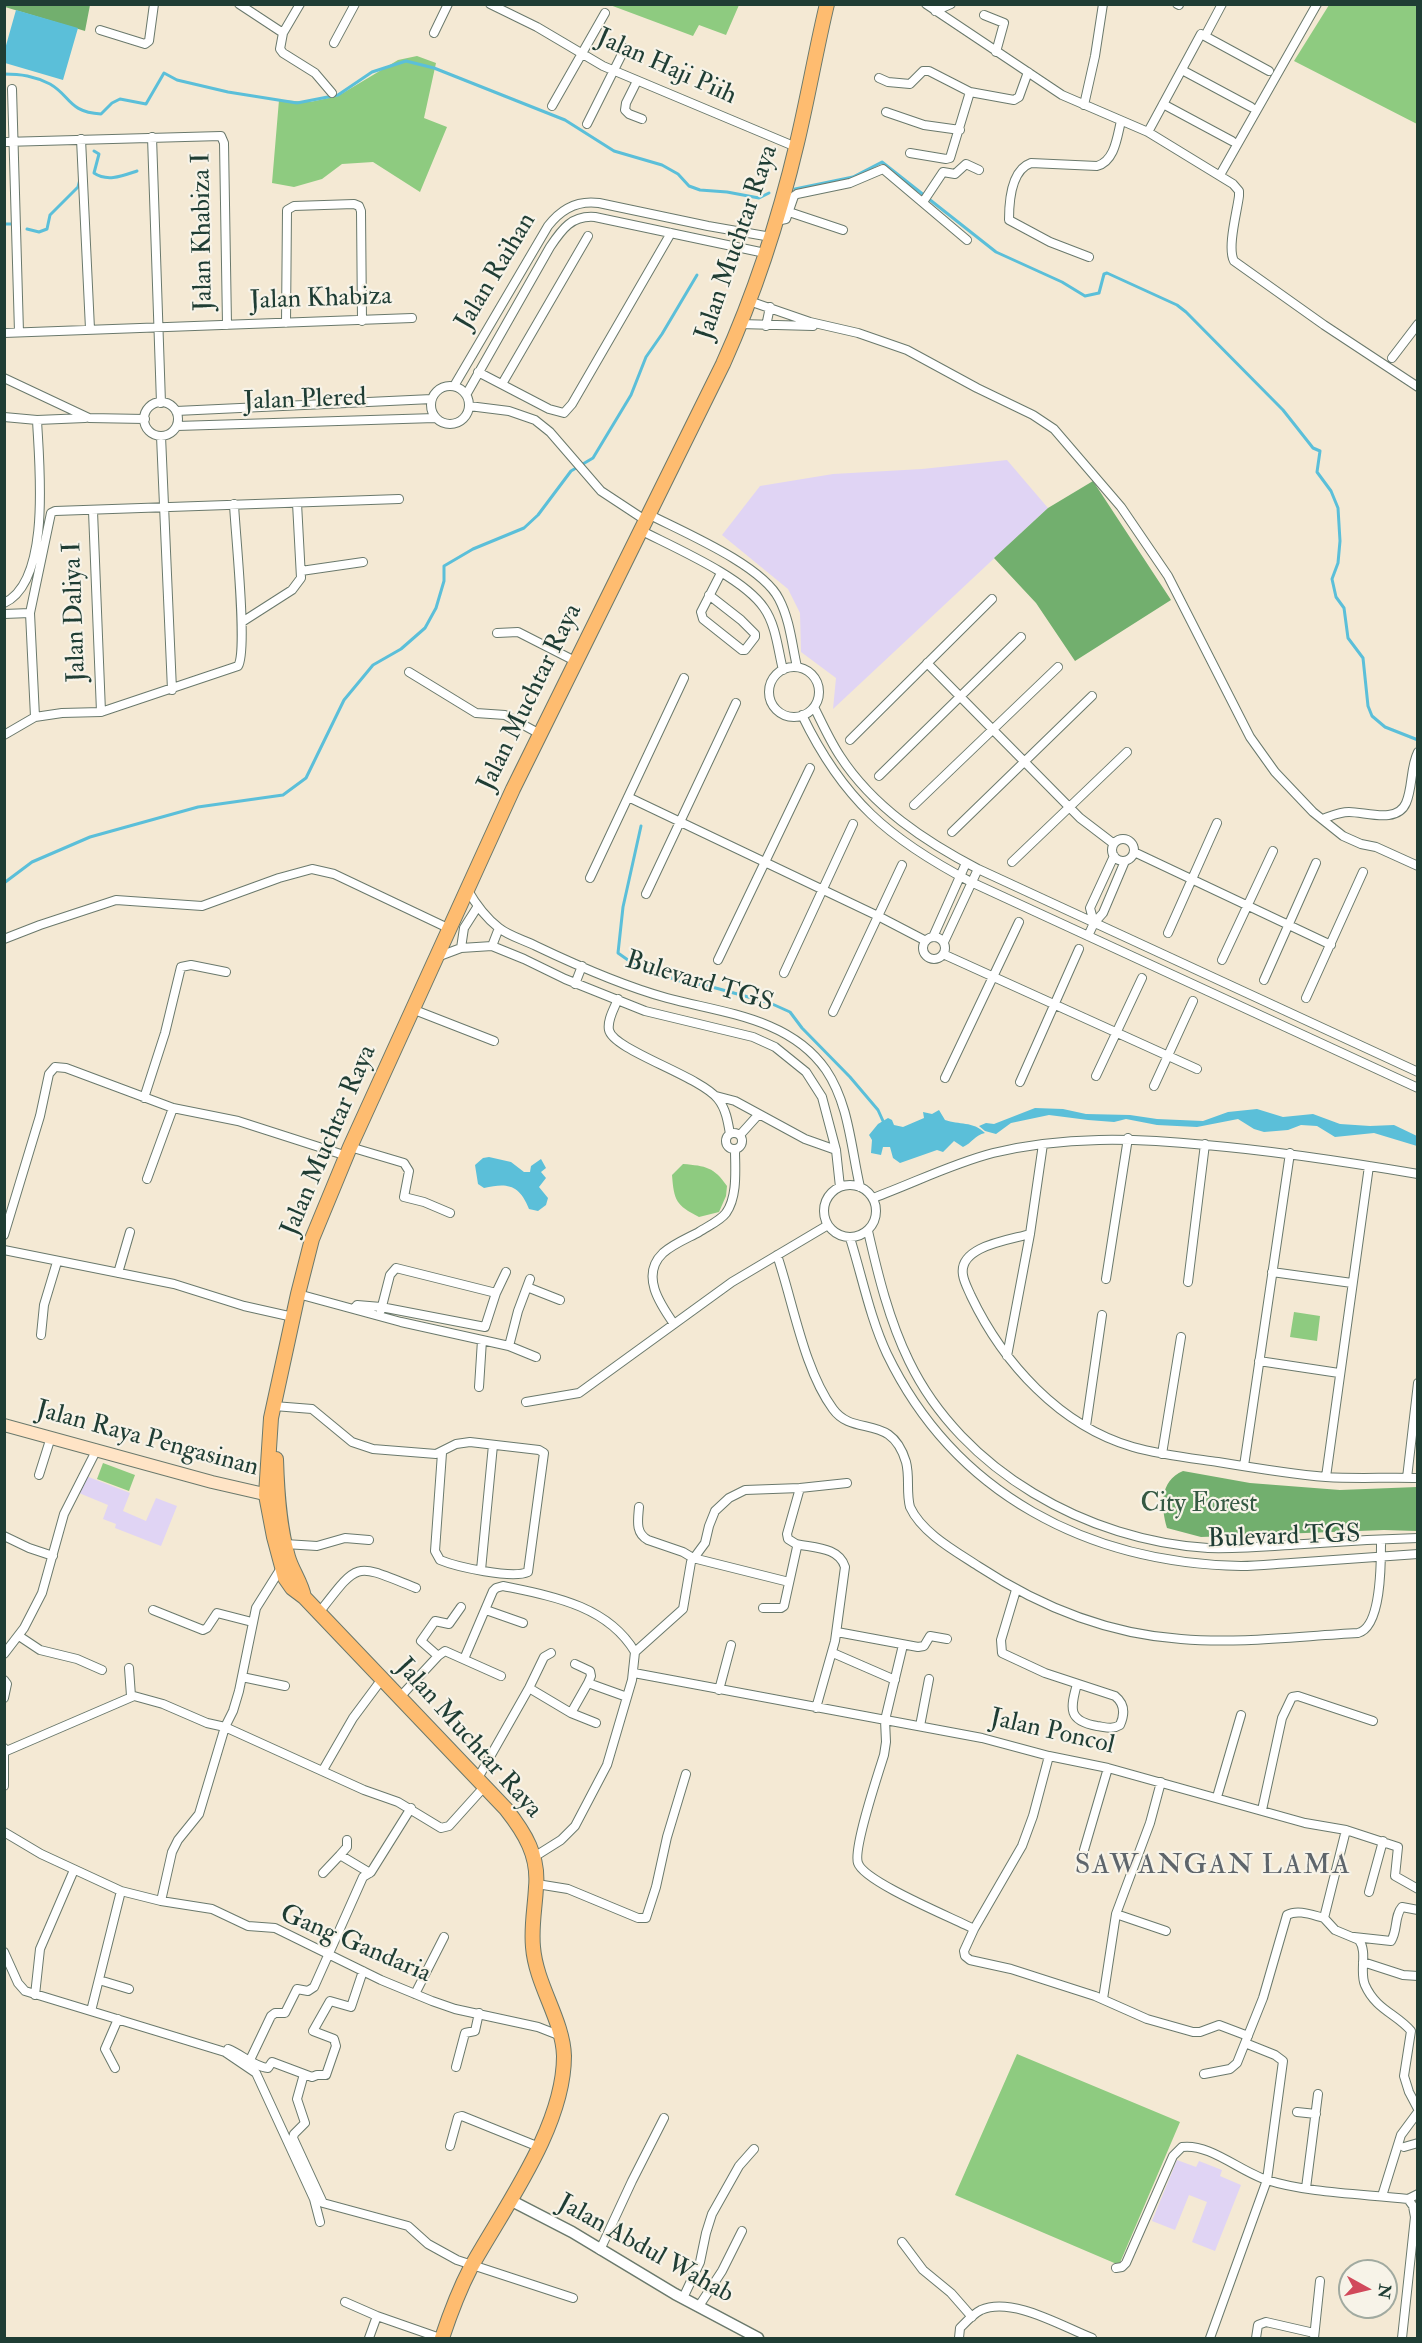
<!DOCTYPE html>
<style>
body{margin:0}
#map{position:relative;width:1422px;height:2343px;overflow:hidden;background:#f4e9d4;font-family:"IM FELL Double Pica",serif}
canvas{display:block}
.frame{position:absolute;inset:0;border:6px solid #1f3d34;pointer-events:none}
.north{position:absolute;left:1338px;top:2259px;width:60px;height:60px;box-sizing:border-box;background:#f7f3e8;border:2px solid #a1aaa0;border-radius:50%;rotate:98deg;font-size:16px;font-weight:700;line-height:24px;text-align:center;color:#1f3d34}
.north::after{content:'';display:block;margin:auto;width:21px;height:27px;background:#d1495b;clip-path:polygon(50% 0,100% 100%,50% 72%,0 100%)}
</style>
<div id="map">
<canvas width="1422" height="2343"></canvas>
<div class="frame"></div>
<div class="north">N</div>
</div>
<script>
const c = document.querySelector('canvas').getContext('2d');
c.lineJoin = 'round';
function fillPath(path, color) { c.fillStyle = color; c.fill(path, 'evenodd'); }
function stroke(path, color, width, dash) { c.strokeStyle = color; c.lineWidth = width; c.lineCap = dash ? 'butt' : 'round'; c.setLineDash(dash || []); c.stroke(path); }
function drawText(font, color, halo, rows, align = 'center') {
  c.font = font + ' "IM FELL Double Pica",serif'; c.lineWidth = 4.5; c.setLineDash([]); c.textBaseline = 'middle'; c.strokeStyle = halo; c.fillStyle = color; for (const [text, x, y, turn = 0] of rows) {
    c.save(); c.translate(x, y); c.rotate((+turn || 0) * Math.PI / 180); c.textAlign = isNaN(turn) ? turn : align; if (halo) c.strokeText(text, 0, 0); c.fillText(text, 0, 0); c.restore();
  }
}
fillPath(new Path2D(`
 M1007 460 1048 508 833 709 836 678 801 652 800 613 788 589 722 535 760 486 833 474 922 469Z
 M86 1476 130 1493 123 1511 146 1521 156 1498 177 1506 161 1546 115 1528 116 1524 103 1519 108 1505 79 1493Z
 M1177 2160 1196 2167 1199 2161 1222 2170 1220 2176 1241 2185 1215 2251 1192 2242 1207 2202 1189 2195 1175 2230 1152 2221Z`), '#e0d4f4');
fillPath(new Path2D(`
 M610 5H739L726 35 699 25 693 36Z
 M1329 5H1417V124L1294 61Z
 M417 56 436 63 424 118 447 127 420 192 373 162 342 164 322 179 294 187 272 183 279 100 310 102 338 96 398 60Z
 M683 1164C706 1166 714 1167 727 1186L726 1196 719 1212 699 1217C676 1205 674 1201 672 1175Z
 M1294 1312 1320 1316 1317 1341 1290 1337Z
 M103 1463 135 1475 129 1491 97 1479Z
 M1017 2054 1180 2122 1119 2265 955 2195Z`), '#8ecb80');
fillPath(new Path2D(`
 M4 5H90L85 31 5 7Z
 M1093 481 1171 600 1075 661 1036 603 994 558 1048 508Z
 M1183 1471 1250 1483 1340 1490 1417 1487V1531L1384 1530 1201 1537 1167 1528C1161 1507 1159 1481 1183 1471Z`), '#72af6e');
fillPath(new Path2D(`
 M16 10 78 28 63 80 5 63V49Z
 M1035 1108 1063 1109 1086 1114 1130 1115 1157 1119 1203 1121 1228 1112 1257 1109 1283 1117 1313 1114 1340 1124 1370 1126 1394 1125 1417 1136V1146L1374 1133 1335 1137 1317 1126 1301 1125 1288 1130 1264 1132 1254 1129 1238 1119 1197 1127 1157 1125 1126 1119 1114 1122 1088 1120 1049 1115 1011 1123 996 1134 985 1131 979 1126 986 1123 994 1124Z
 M939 1110 945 1120C959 1125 973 1121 985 1133 975 1135 972 1143 963 1147L954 1141 943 1152 937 1150 900 1163 893 1158 890 1147H883L881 1155 871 1153 872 1140 869 1135 878 1124 888 1118 892 1120 894 1125 903 1127 924 1118 923 1112 932 1114Z
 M489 1157 511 1162 524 1172H530L531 1166 541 1159 546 1168 541 1172 546 1178 539 1187 548 1198 546 1205 538 1211 529 1209C519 1184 507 1183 484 1188L478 1184 475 1165 483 1158Z`), '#5bbfd9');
stroke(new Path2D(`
 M4 74C21 74 34 76 50 84 71 96 68 112 101 114L112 103 120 99 146 104 164 73 177 80 228 92 297 103 338 95 372 72 406 61 434 68 565 120 614 151 662 165 678 174 689 186 700 190 727 192 759 198 769 193
 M94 151 99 154 94 173C107 182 122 176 137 171
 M795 189 853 177 882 162 996 252 1062 282 1085 296 1099 293 1104 274 1107 273 1177 305 1186 312 1283 410 1313 448 1320 451 1317 472 1331 491 1338 508 1340 541 1338 563 1332 579 1336 597 1344 608 1348 638 1363 658 1368 706 1372 716 1385 727 1418 740
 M4 224H15
 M27 229 39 232 47 229 50 215 78 187 80 179
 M641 826 623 907 618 953 635 965 680 981 712 987 770 1003 790 1012 802 1028 850 1077 878 1110 883 1121
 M4 883 32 862 90 837 198 807 283 795 306 778 344 700 373 665 401 649 425 628 436 608 444 581V566L473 549 524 528 538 515 571 471 593 458 631 395 646 357 662 334 697 275`), '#5bbfd9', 3);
const minor = new Path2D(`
 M239 4 283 33
 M300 4 283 33 280 49 283 53 315 73 332 93
 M490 4 537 27 603 66 796 147
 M926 4 1062 95 1148 132 1233 184 1239 191V196C1237 212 1227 248 1234 261L1324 325 1418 387
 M1177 4 1179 5
 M935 11 951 4
 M984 15 1004 23 996 52
 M100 30 145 44 149 41 154 4
 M434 33 448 4
 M1205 36 1222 4
 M334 43 355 4
 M1182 70 1251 107
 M879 78 888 82 910 84 923 71H929L970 92 1014 100 1019 97 1028 72
 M637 81 626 103 625 110 629 114 642 119
 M12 89 19 332
 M1163 104 1232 141
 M1084 105 1095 56 1103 4
 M552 106 605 13
 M886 112 924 125 960 130
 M587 124 625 48
 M1148 132 1201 34 1269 71
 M152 137 161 403
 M81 139 90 329
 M4 142 221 136 224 143 227 325
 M910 153 946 159 950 158 970 92
 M1220 175 1317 4
 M923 202 943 172 955 174 966 164 979 170
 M789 212 843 230
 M776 221 786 219 794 196 797 194 850 183 883 169 967 240
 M1089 257 1050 242 1009 220C1009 202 1011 170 1031 163L1097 166C1115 161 1117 137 1121 121
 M749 301 810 322 858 333 907 350 977 388 1033 415 1054 429 1121 507 1168 576 1250 737 1275 772 1313 812 1343 836 1361 844 1376 847 1418 866
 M286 323 287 210 294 206 354 204 359 206 361 211 362 321
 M740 324 813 326
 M766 326 770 307
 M4 333 412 318
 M1392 358 1418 324
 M478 372 549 409 564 413 572 404 671 233
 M4 378 89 418 145 419
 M502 384 588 236
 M431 405a19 19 0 1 1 38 0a19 19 0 1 1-38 0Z
 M454 386 548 226C561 209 578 200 599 203L708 226 771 237
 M466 395 550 247C562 229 572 215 595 217L765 253
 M144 419a17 17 0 1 1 34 0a17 17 0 1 1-34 0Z
 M469 406 509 411 535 420 550 432 601 491 645 520
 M176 411 432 399
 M4 417 37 420 85 418
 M177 426 435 418
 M161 436 172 690
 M93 511 101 712
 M648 514C683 532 762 565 779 599 790 620 792 645 797 667
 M640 530C675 548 743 577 764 608 776 625 778 650 783 670
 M301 571 363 562
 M709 595 741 620 755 634V637L745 650H742L703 619 701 612 721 573
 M4 603C52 581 39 463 37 420
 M4 614 30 613
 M242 622 292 590 301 578 297 503
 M497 633 518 632 575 661
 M927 663 1080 818 1114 844
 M769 692a25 25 0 1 1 50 0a25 25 0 1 1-50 0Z
 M409 672 476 713 505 715 540 734
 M814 707C822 723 830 741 840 756 873 807 926 842 978 869L1418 1072
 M802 715C843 800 889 839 971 882L1418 1088
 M35 717 30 613 51 513 55 511 399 499
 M4 735 35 717 62 713 101 712 238 666C248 651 235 530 234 504
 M850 740 992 599
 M879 776 1021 637
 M628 797 878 916 926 941
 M914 805 1058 667
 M1322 819C1331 816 1339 812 1349 812 1366 812 1397 824 1406 803 1413 787 1410 768 1418 752
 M952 832 1092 696
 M1112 850a11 11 0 1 1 22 0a11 11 0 1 1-22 0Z
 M1134 852 1331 945
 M1012 862 1127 752
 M590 878 684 678
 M467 889C475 903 486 918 499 928 509 936 524 940 536 946 578 966 623 986 667 998 723 1013 790 1018 826 1070 849 1104 851 1148 860 1187
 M646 894 736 703
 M1094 923 1090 908 1114 856
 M1168 933 1217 823
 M1088 936 1094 923 1103 913 1125 861
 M933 937 966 863
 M923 948a11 11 0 1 1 22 0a11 11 0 1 1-22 0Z
 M4 939 40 925 116 900 202 906 279 878 312 869 334 874 450 929
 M944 942 978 869
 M492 946 499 928
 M461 948 464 928 478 906
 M943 954 1197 1069
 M437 957 461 948 492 946 524 959 565 979 645 1011 753 1037 775 1047 806 1072 822 1097 836 1150 840 1187
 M718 960 810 768
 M1222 960 1273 851
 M784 973 853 824
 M1264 980 1316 863
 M575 984 582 966
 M1306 998 1363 872
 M618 999C614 1009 607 1020 609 1030 613 1050 700 1076 718 1099 726 1109 728 1122 730 1134
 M412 1009 494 1041
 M833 1012 902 865
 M1096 1076 1142 978
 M945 1078 1019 922
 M1020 1082 1079 949
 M1154 1086 1193 1001
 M716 1096 735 1101 805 1139 836 1150
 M144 1098 165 1033 181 967 191 965 226 972
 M726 1141a8 8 0 1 1 16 0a8 8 0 1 1-16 0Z
 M740 1135 758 1115
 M350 1147 404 1163 409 1171 404 1197 424 1202 450 1213
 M147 1179 173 1108
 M824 1211a26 26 0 1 1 52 0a26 26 0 1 1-52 0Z
 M873 1198C914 1183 951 1164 993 1153 1064 1136 1134 1138 1206 1145 1277 1151 1347 1162 1418 1174
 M868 1231C878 1275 889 1320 909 1361 962 1471 1088 1541 1208 1548 1241 1549 1272 1546 1304 1544 1342 1541 1380 1539 1418 1538
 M1030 1234C1010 1240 958 1246 963 1275 964 1282 968 1289 971 1296 1003 1363 1060 1426 1133 1447 1161 1455 1190 1458 1218 1462 1254 1468 1290 1474 1326 1477 1357 1479 1387 1477 1418 1478
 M4 1235 40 1116 49 1074 55 1067 66 1068 173 1108 238 1121 347 1156
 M850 1238C862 1276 870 1318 887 1354 955 1495 1089 1563 1241 1566 1258 1566 1274 1564 1291 1563 1333 1560 1375 1557 1418 1554
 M4 1250 174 1284 244 1306 293 1317
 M777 1255C793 1302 804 1370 833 1409 854 1438 891 1412 906 1462 910 1477 906 1492 910 1507 922 1533 955 1551 978 1566 1039 1606 1108 1634 1181 1639 1239 1644 1300 1636 1358 1633 1382 1627 1381 1561 1381 1540
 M1272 1272 1352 1283
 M118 1273 130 1232
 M1106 1279 1128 1138
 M1188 1282 1205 1144
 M527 1287 560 1300
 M298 1294 401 1322 509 1346 536 1357
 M354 1309 357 1305 381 1307 485 1327 496 1293 506 1272
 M381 1310 390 1275 396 1268 496 1293
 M674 1324C660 1304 640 1275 663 1253 673 1244 688 1238 699 1232 708 1226 720 1221 726 1213 738 1196 735 1169 735 1149
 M41 1335 44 1305 57 1262
 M509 1346 518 1311 530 1279
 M1007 1356 1030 1234 1043 1144
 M1259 1361 1339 1373
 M479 1387 482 1340
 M526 1402 579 1393 732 1282 828 1225
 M274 1406 312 1409 352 1442 373 1449 436 1454 456 1444 470 1442 539 1450 544 1453 528 1572C512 1579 457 1567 440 1560L435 1551 442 1453
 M1086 1426 1102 1315
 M1162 1454 1181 1337
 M1244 1466 1290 1153
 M39 1475 51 1437
 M1326 1477 1369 1166
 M1407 1478 1418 1383
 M639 1507C638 1520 635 1533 648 1540L683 1552 693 1558 789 1582
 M4 1536 29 1548 53 1556
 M285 1544 317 1546 345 1538 369 1540
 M796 1544C814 1548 839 1547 845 1567L835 1641 816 1708
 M481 1570 493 1445
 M1016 1590 1001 1640 1002 1653 1045 1673 1115 1696C1125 1704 1125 1714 1120 1725 1112 1730 1105 1727 1097 1726 1068 1721 1070 1709 1077 1684
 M461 1607 449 1624 435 1621 421 1641 438 1656 445 1651 501 1676
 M763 1608H781L784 1606 797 1547 796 1544 788 1539 787 1534 800 1488
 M153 1610 203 1630 207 1628 217 1613 252 1622
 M486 1610 523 1623
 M318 1614C360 1560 353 1563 416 1588
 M837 1632 918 1647 924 1646 930 1636 947 1639
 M19 1636 40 1650 77 1659 102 1670
 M903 1645 885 1720 886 1742 884 1755C878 1774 853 1849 858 1863 864 1882 953 1918 974 1929
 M833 1653 895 1680
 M4 1654 24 1628 42 1593 64 1514 97 1449
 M464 1659 493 1591 496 1588 503 1586C551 1596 607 1605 635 1652
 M575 1664 590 1671 591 1676 588 1683
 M129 1668 131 1696
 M634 1673 982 1738 1049 1756 1108 1768 1305 1823 1346 1830 1324 1918 1335 1930 1359 1940C1368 1953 1359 1971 1365 1985 1376 2010 1397 2014 1411 2031L1404 2076 1409 2092 1418 2109
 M242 1677 285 1686
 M4 1680 7 1684 4 1698
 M529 1688 571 1713 596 1723
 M719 1690 731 1645
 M400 1697 438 1656
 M571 1713 588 1683 627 1697
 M920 1726 929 1679
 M4 1748V1786
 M4 1752 134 1696 163 1704 207 1723 225 1727 364 1790 398 1802 441 1828 449 1826 485 1786
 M1049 1756 1033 1816 1022 1846 974 1929 964 1951 965 1956 970 1960 1011 1969 1095 1996 1147 2019 1193 2032H1200L1219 2025 1248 2036
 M323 1770 353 1718 382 1679
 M478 1778 529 1688 544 1657 551 1653
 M1217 1797 1241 1715
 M1262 1810 1282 1718 1292 1697 1298 1696 1373 1721
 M1346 1830 1398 1847 1395 1876 1418 1889
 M4 1832 41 1854 121 1891 161 1901 212 1909 248 1926 275 1928 381 1980 432 2001 455 2009 538 2027 561 2036
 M347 1840V1847L340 1855 370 1873
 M1084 1850 1108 1768
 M534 1857 561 1840 575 1826 607 1765 632 1680 635 1652 683 1609 691 1562 705 1543 709 1526 715 1511 729 1498 745 1490 800 1488 847 1483
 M323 1873 340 1855
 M537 1884 568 1889 638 1918H646L656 1887 667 1837 686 1774
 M1369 1892 1383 1841
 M161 1901 172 1852 178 1840 199 1814 225 1727 233 1711 239 1691 256 1608 283 1565
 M1116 1914 1166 1931
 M1354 1937 1391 1941C1398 1930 1394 1916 1402 1907L1418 1910
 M4 1952 18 1983 25 1991 225 2052 256 2073 314 2199 320 2222
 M1363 1962 1403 1975 1418 1976
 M99 1980 129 1989
 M415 1994 444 1937
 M35 1995 40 1949 74 1870
 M1103 1999 1116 1914 1150 1823 1161 1782
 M91 2011 121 1891
 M228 2049C241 2054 255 2067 268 2068L272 2062 312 2077 317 2075H326L336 2046 334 2039 313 2031 330 2001 351 2007 363 1971
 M250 2060 271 2016 275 2013H285L297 1989 308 1991 314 1987 363 1877 371 1872 411 1808
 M456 2067 465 2033 475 2031 479 2013
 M115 2068 105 2049 118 2019
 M304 2074 297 2099 305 2123 294 2134 293 2138 323 2203 408 2226 428 2244 457 2260 573 2298
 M1204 2074 1230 2069 1237 2063 1263 1998 1287 1915C1298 1909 1312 1915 1324 1918
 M1297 2112 1316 2114
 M450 2146 458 2117 462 2116 539 2147
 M1404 2147 1418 2143
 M1306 2188 1318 2094
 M1382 2196 1401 2135 1418 2112
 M902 2242 923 2270 951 2293 972 2317
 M600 2250 632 2181 664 2118
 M1116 2268 1122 2267 1126 2263 1173 2156 1182 2147C1209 2143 1241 2172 1267 2180 1307 2193 1365 2194 1408 2199L1418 2194
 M683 2298 700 2262 706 2233 712 2214 739 2166 754 2149
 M345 2302 377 2316 440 2338
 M699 2306 722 2271 742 2231
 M369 2338 377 2316
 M959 2338 960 2328C966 2322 973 2314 981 2310 1012 2296 1063 2327 1092 2338
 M1210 2338 1267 2180 1283 2061 1275 2055 1245 2043
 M1256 2338 1258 2325 1266 2322 1314 2333
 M1314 2338 1320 2281
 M1402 2338 1415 2217 1413 2206 1408 2199`);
const tertiary = new Path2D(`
 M510 2200 572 2232 675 2294 758 2338`);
const secondary = new Path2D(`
 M4 1425 212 1482 273 1496`);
const trunk = new Path2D(`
 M276 1459C277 1492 279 1526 288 1557 292 1571 301 1582 304 1597
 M442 2338C450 2314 459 2290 471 2267 505 2206 564 2127 564 2056 563 2020 536 1985 533 1947 531 1926 535 1908 536 1887 539 1856 525 1833 506 1809L304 1597 292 1588 285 1578 274 1537 266 1495 271 1418 298 1294 312 1239 350 1147 513 789 723 364C755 293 779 219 797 143 808 97 816 50 827 4`);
stroke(minor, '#6a796c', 10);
stroke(tertiary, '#6a796c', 13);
stroke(secondary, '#6a796c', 14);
stroke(trunk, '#6a796c', 16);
stroke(minor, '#fff', 8);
stroke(tertiary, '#fff', 10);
stroke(secondary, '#ffe4c6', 12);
stroke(trunk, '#febc70', 14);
drawText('26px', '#1f3d34', '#f7f3e8', [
 ["Jalan Haji Piih",666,68,24],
 ["Jalan Khabiza I",204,232,-91],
 ["Jalan Muchtar Raya",738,243,-71],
 ["Jalan Raihan",497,272,-59],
 ["Jalan Khabiza",321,300,-2],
 ["Jalan Plered",305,401,-2],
 ["Jalan Daliya I",76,612,-92],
 ["Jalan Muchtar Raya",531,698,-64],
 ["Bulevard TGS",699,983,17],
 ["Jalan Muchtar Raya",330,1141,-67],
 ["Jalan Raya Pengasinan",147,1440,15],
 ["Bulevard TGS",1284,1538,-2],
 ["Jalan Poncol",1052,1733,13],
 ["Jalan Muchtar Raya",468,1739,48],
 ["Gang Gandaria",355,1945,23],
 ["Jalan Abdul Wahab",645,2250,29]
]);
drawText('26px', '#355943', '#f7f3e8', [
 ["City Forest",1199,1505]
]);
c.letterSpacing = '1.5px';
drawText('28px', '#5e656b', '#f7f3e8', [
 ["SAWANGAN LAMA",1213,1867]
]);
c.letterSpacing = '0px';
</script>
